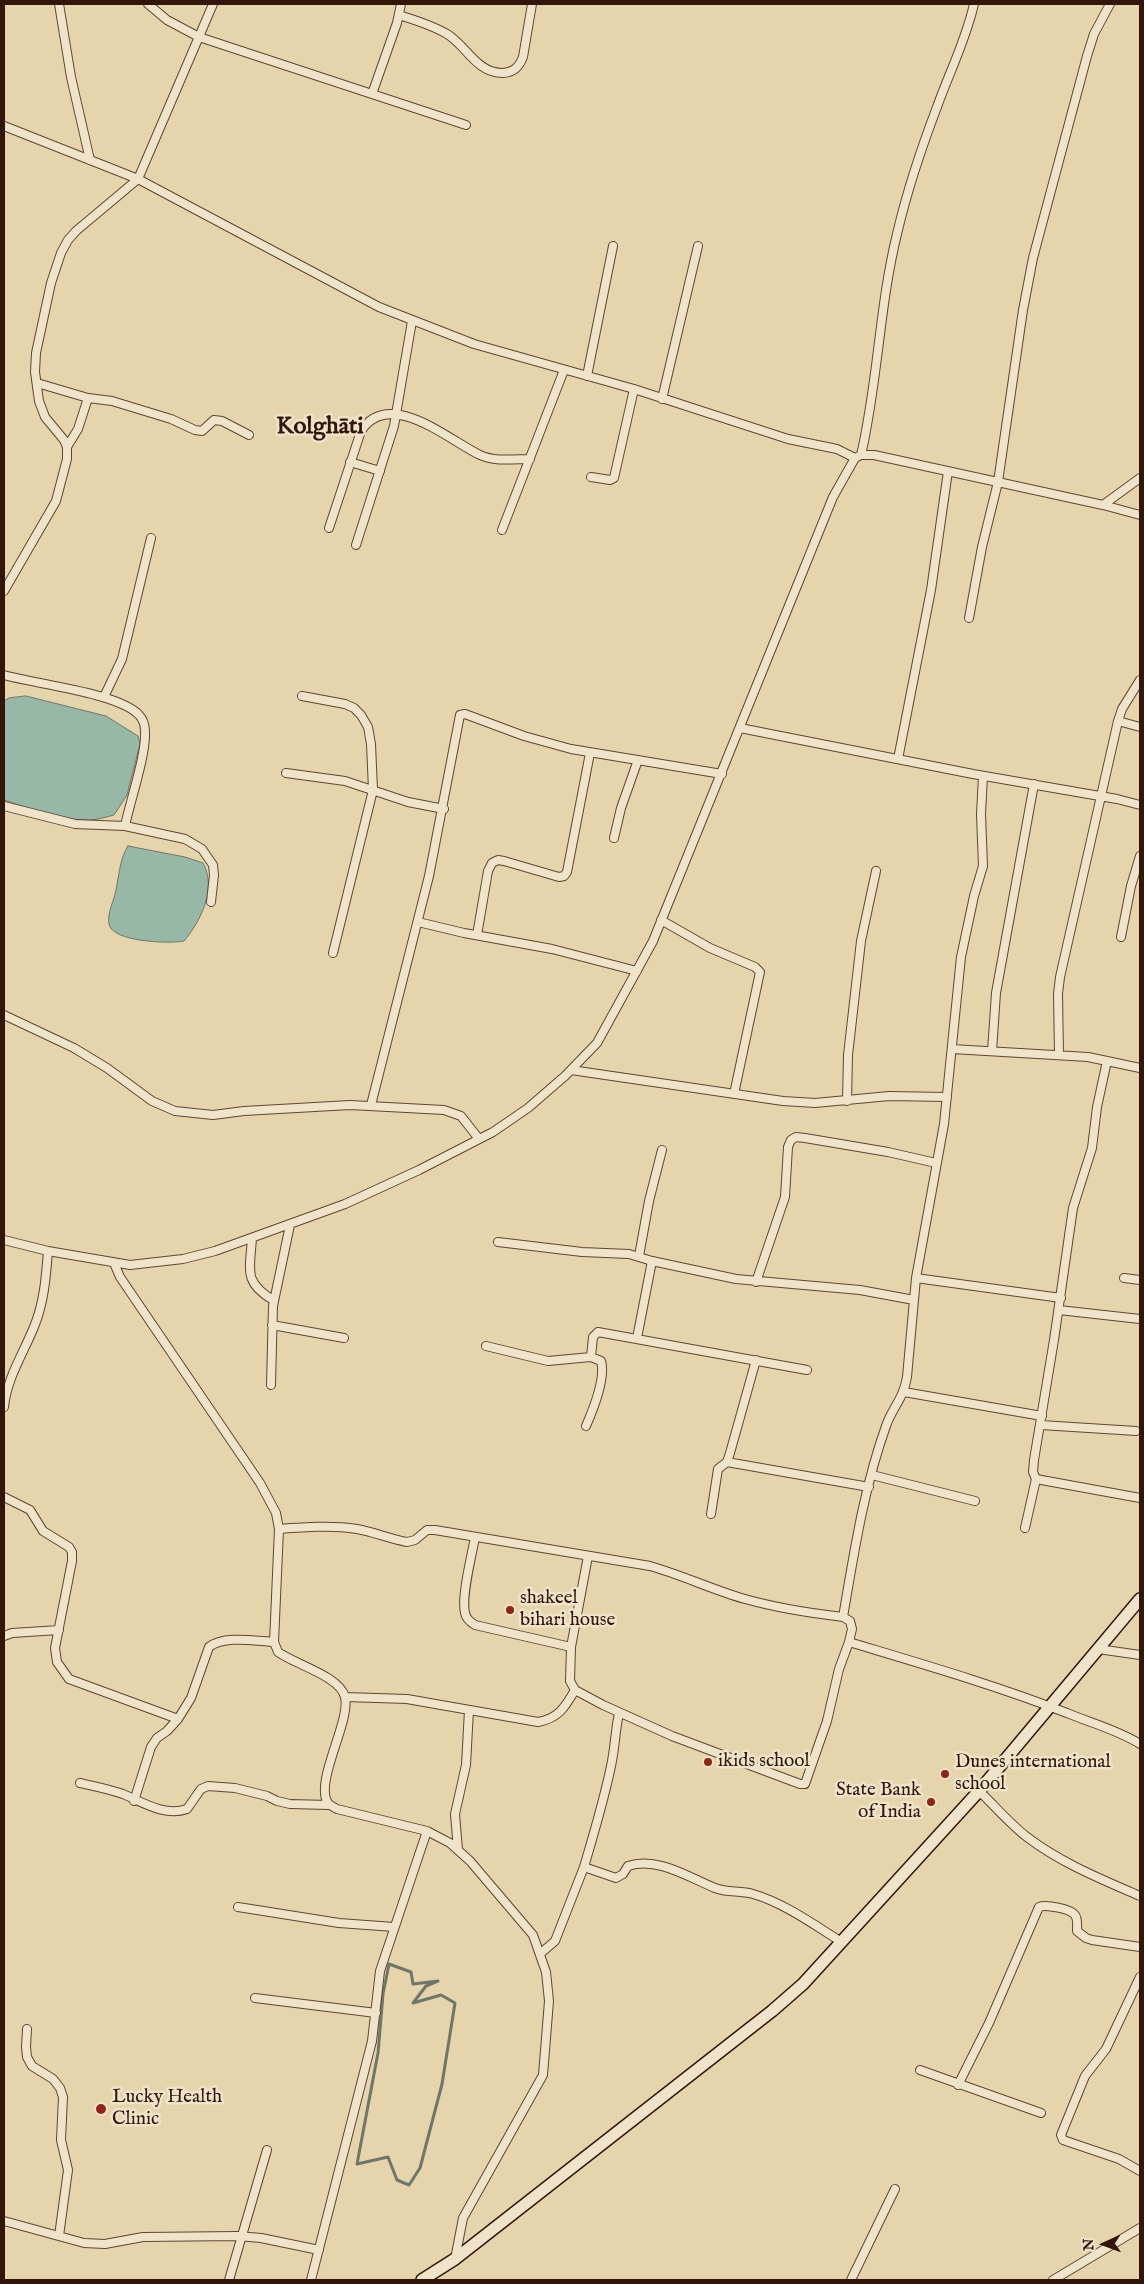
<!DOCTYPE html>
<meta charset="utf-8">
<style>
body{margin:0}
#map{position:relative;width:1144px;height:2284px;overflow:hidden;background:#e6d4ac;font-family:"IM FELL English",serif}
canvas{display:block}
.frame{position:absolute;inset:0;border:5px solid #32160a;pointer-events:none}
.north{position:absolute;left:1079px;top:2219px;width:50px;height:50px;-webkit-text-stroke:4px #efe3c9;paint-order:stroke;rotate:268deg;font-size:14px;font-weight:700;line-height:20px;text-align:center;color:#32160a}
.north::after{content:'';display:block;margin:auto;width:18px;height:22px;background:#32160a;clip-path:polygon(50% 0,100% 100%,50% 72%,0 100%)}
</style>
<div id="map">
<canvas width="1144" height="2284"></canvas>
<div class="frame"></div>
<div class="north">N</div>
</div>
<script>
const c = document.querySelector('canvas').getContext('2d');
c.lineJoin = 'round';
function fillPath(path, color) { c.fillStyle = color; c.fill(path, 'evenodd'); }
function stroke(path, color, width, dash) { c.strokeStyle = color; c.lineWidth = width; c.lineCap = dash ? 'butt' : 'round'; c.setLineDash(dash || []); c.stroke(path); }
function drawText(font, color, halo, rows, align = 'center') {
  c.font = font + ' "IM FELL English",serif'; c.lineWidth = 5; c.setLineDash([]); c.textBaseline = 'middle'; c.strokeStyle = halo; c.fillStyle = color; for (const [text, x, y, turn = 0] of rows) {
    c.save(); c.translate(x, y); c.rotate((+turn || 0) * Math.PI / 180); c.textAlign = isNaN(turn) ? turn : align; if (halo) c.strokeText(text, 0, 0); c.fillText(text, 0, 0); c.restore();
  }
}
const water = new Path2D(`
 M26 696 106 716 138 736 140 744 127 795 114 815C107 817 99 819 91 820 70 822 24 807 4 800V701L9 698Z
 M128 846 185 857 203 863C217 888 201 921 184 941 169 944 112 942 109 924 107 913 114 901 116 890 119 875 120 858 128 846Z`);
fillPath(water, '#97b8a7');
stroke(water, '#6f7768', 1);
stroke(new Path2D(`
 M389 1964 411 1972 413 1984 438 1981 426 1986 413 2003 441 1995 455 2003 442 2084 420 2168 409 2185 397 2180 388 2157 357 2164 378 2053 383 1994Z`), '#6f7768', 3);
const street = new Path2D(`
 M59 4 71 77 90 160
 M148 4 167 20 199 37 466 125
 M399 15C415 20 432 25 447 34 467 46 476 73 503 73 514 72 519 67 523 57L532 4
 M372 94 397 23 401 4
 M4 126 138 179 379 307 474 344 634 389 788 439 837 449 855 458
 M587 376 613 246
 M37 383 88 398 112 401 171 419 195 430 202 431 214 420 222 421 249 435
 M662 399 698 246
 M67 447 78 429 88 398
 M861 455C878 383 879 307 897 234 907 191 921 149 937 107 949 73 966 40 974 4
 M350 462 380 471
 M591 477 610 480 614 478 634 389
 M1103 505 1140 478
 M329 528 361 431C389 387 450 441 480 455 495 462 515 459 530 459
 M502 530 564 370
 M356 545 394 426 412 321
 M4 591 56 501 67 459V447L64 440 45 417 39 401 35 372 36 353 51 283 61 253 68 240 76 231 138 179 213 4
 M969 618 982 547 998 482 1023 310 1033 258 1087 56 1094 34 1110 4
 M4 675C35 684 119 693 139 715 143 719 145 726 145 732 146 756 130 801 125 826
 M302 696 345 704 354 708 361 715 368 727 371 744 373 790 333 953
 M104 697 122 659 151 538
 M1118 721 1140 727
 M740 728 973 774 1117 799 1140 805
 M898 759 931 590 948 471
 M286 773 345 781 408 802 444 809
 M4 806 75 824 125 826 185 839 202 849 213 865 214 875 211 902
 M614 838 621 808 638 760
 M661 920 710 948 755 967 760 972 734 1094
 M418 922 464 933 552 949 637 971
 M477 935 488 871 492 863 498 860 504 861 559 877 564 876 567 872 590 753
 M1121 937 1131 886 1140 856
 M4 1015 74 1048 107 1068 152 1101 175 1111 213 1115 244 1111 350 1105 444 1110 461 1116 479 1139
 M952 1049 1088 1057 1140 1068
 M992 1051 996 993 1034 784
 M1059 1055 1058 994 1060 977 1118 721 1122 709 1140 680
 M571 1070 783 1101 815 1103 889 1096 947 1097
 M847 1101 848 1055 861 941 876 871
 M371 1105 429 876 460 715 465 714 524 736 571 749 722 774
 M252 1238C250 1270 243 1282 273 1300
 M4 1240 48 1251 130 1265 183 1259 215 1251 345 1204 419 1170 493 1132 528 1108 565 1076 597 1043 653 941 833 497 855 458 861 455H874L1103 505 1140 515
 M498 1242 582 1252 629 1254 652 1261 736 1279 860 1290 914 1300
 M639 1256 649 1201 662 1150
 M114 1263 120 1277 260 1483 276 1513 279 1529 274 1642 278 1652C294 1664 340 1676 345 1697 351 1721 314 1782 328 1803 330 1806 334 1807 337 1809L427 1831 380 1971 372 2041 311 2280
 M916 1278 1061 1298
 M1124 1278 1140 1280
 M756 1282 785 1197 788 1147 791 1140 796 1137 805 1138 888 1152 936 1163
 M1059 1310 1140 1319
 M272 1325 344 1338
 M637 1338 652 1261
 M486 1346 548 1361 591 1357
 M271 1385 273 1306 290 1225
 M904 1392 1042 1416
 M4 1407C7 1378 23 1354 34 1327 44 1303 46 1277 48 1251
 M1041 1425 1136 1431
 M586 1426C593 1410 606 1378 601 1361L591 1357 593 1337 598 1332 807 1370
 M727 1462 869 1487
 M872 1475 975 1501
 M1036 1479 1140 1498
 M4 1497 30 1510 43 1531 69 1547 72 1552V1561L55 1648 57 1662 69 1679 178 1719
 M711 1514 718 1469 727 1462 730 1453 756 1360
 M1025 1528 1036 1479 1033 1472 1034 1460 1054 1340 1073 1208 1092 1148 1097 1107 1107 1061
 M279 1529C305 1527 332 1525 357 1529 374 1532 390 1539 407 1542L415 1540 427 1530H435L650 1566C682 1575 713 1590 745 1599 777 1608 809 1613 843 1617
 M475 1537C472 1555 461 1596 465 1613 466 1618 470 1622 475 1625L571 1647
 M588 1556 571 1647 570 1681 575 1690 603 1705 672 1736 800 1784H805L827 1721 839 1669 849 1642 852 1629 850 1621 843 1617C854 1553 864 1487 886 1426 893 1406 903 1400 907 1377L916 1278 944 1124 961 957 974 896 983 866 981 814 983 776
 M4 1636 12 1633 59 1630
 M849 1642C922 1664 995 1685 1067 1713 1091 1723 1118 1730 1140 1744
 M1098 1649 1140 1655
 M345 1697 407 1699 538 1722C559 1718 565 1707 575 1690
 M80 1783C94 1786 109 1789 123 1794 142 1802 165 1817 187 1809L201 1789 208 1786 235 1788 267 1796 277 1801 290 1804 329 1805
 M979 1791C995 1806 1010 1824 1027 1837 1061 1863 1101 1879 1140 1896
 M134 1801 151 1747 157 1738 167 1731 178 1719 191 1698 209 1647C224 1635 255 1641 274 1642
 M427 1831 450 1843 470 1861 533 1935 546 1972 549 2001 543 2075 463 2218 455 2259
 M458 1850 455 1814 466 1765 469 1710
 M584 1867C594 1833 604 1800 611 1766 615 1748 615 1732 619 1713
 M238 1907 339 1923 394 1927
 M541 1953 555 1941 584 1867 616 1878 623 1874 628 1866C657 1856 690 1878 715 1888 727 1893 741 1890 753 1894 784 1903 813 1924 840 1941
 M1140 1977 1106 2049 1085 2076 1061 2135 1063 2140 1119 2159 1140 2171
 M255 1998 376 2013
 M27 2029 26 2047 27 2057 32 2066 53 2079 60 2088 63 2097 61 2140 68 2170 59 2236
 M920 2070 1041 2113
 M958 2085 989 2023 1039 1907C1046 1904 1071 1909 1075 1915 1078 1919 1077 1926 1077 1931L1086 1938 1092 1940 1140 1947
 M4 2221 84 2243 105 2244 143 2237 238 2236 261 2238 319 2250
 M229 2280 267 2150
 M851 2280 895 2189
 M1053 2280 1140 2228`);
const secondary = new Path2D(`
 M422 2280 455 2259 772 2011 803 1984 979 1791 1140 1599`);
stroke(street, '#5f4632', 10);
stroke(secondary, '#32160a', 14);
stroke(street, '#efe3c9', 8);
stroke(secondary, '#efe3c9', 11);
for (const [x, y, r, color] of [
 [510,1610,5,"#8f2418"],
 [708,1762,5,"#8f2418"],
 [945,1774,5,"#8f2418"],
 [931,1802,5,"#8f2418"],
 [101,2109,6,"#8f2418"]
]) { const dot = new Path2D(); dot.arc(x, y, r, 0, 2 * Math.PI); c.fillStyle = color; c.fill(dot); stroke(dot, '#efe3c9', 2); }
drawText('19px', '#32160a', '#efe3c9', [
 ["shakeel",520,1599],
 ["bihari house",520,1621],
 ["ikids school",718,1762],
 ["Dunes international",955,1763],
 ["school",955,1785],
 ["State Bank",921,1791,"right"],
 ["of India",921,1813,"right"],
 ["Lucky Health",112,2098],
 ["Clinic",112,2120]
], 'left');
drawText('bold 24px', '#32160a', '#efe3c9', [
 ["Kolghāti",320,428]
]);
</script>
